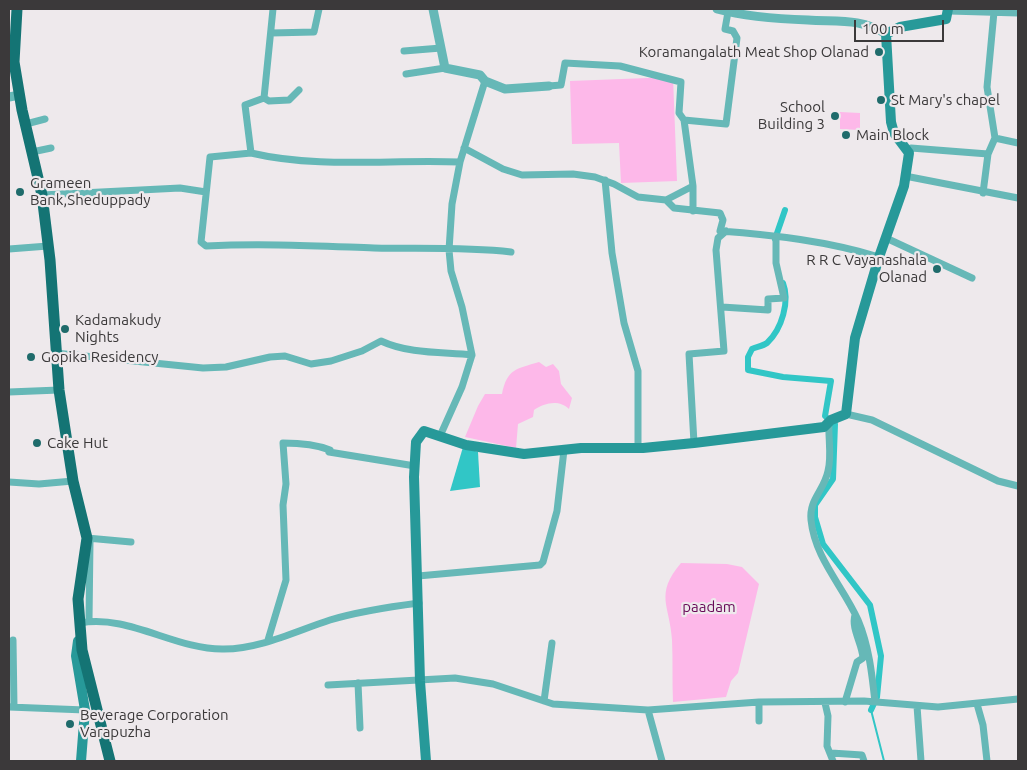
<!DOCTYPE html>
<style>
body{margin:0}
#map{position:relative;width:1027px;height:770px;overflow:hidden;background:#eee9ec;font-family:Ubuntu,sans-serif}
canvas{display:block}
.frame{position:absolute;inset:0;border:10px solid #3b393a;pointer-events:none}
.scale{position:absolute;left:854px;top:20px;width:90px;height:22px;box-sizing:border-box;border:2px solid #3b393a;border-top:0;padding-left:6px;font-size:15px;line-height:18px;white-space:nowrap;color:#3b393a;-webkit-text-stroke:4px #eee9ec;paint-order:stroke}
</style>
<div id="map">
<canvas width="1027" height="770"></canvas>
<div class="frame"></div>
<div class="scale">100 m</div>
</div>
<script>
const c = document.querySelector('canvas').getContext('2d');
c.lineJoin = 'round';
function fillPath(path, color) { c.fillStyle = color; c.fill(path, 'evenodd'); }
function stroke(path, color, width, dash) { c.strokeStyle = color; c.lineWidth = width; c.lineCap = dash ? 'butt' : 'round'; c.setLineDash(dash || []); c.stroke(path); }
function drawText(font, color, halo, rows, align = 'center') {
  c.font = font + ' Ubuntu,sans-serif'; c.lineWidth = 4.5; c.setLineDash([]); c.textBaseline = 'middle'; c.strokeStyle = halo; c.fillStyle = color; for (const [text, x, y, turn = 0] of rows) {
    c.save(); c.translate(x, y); c.rotate((+turn || 0) * Math.PI / 180); c.textAlign = isNaN(turn) ? turn : align; if (halo) c.strokeText(text, 0, 0); c.fillText(text, 0, 0); c.restore();
  }
}
fillPath(new Path2D(`
 M673 77 677 181 621 183 619 143 572 144 570 81Z
 M840 112 860 113V130L840 129Z
 M539 362 546 367 553 364 559 371 561 384 572 398 569 409C559 399 544 403 534 410L533 417 518 424 516 448 465 437 478 406 485 394H502C507 369 516 369 539 362Z
 M681 563 727 564 742 567 759 584 738 673 731 681 726 697 673 702C672 681 673 660 672 640 670 605 654 595 681 563Z`), '#fdb8e9');
fillPath(new Path2D(`
 M463 447 478 452 480 487 450 491Z`), '#31c6c6');
stroke(new Path2D(`
 M871 710 884 761`), '#31c6c6', 2);
stroke(new Path2D(`
 M775 239 785 210
 M783 283C790 301 782 329 767 343 763 346 756 347 752 349L748 357V370L783 377 831 381 825 416 827 418
 M833 423 835 424 833 479 815 505V517L823 544 870 605 881 656 877 697 871 710`), '#31c6c6', 6);
stroke(new Path2D(`
 M949 11 1018 13
 M271 33 314 32 319 9
 M404 51 441 48
 M406 74 445 68
 M549 86 561 85 565 63 620 66 681 82 679 113 684 120
 M299 90 289 100 269 101 264 98 245 105 251 153 210 157 201 242 206 246C263 243 318 246 374 248 420 249 466 247 511 252
 M264 98 273 9
 M26 124 45 119
 M995 138 1018 143
 M464 148 503 169 522 175 573 174 595 177 614 184 638 197 666 200 674 208 720 213 723 220 720 231C774 235 827 241 879 257
 M32 152 51 148
 M251 153C319 169 391 159 460 162L485 81
 M909 153 911 148 988 154
 M460 162 452 204 449 250 451 271 462 307 472 355
 M905 176 1018 198
 M605 180 612 253 624 323 638 371V448
 M693 186V211
 M983 193 988 154 995 138 987 87 994 12
 M42 195 180 188 206 192
 M666 200 693 186 684 120 726 124 737 38 733 31 725 29 728 12
 M886 238 972 278
 M9 249 48 246
 M722 307 768 310V299L784 298 776 263V236
 M55 353 203 368 226 367 270 357 285 356 311 364 331 361 362 351 381 341C409 354 442 352 472 355L462 387 440 436
 M9 392 59 390
 M846 414 872 420 998 481 1018 486
 M829 422C828 438 832 456 828 471 824 491 809 499 811 520 815 559 843 586 858 620 869 646 872 674 875 702
 M694 443 689 354 724 351 716 250 718 238 726 231
 M9 482 39 484 73 481
 M418 576 540 565 543 562 557 511 564 450
 M89 621 90 541 87 538 131 542
 M80 623C129 614 175 650 224 649 260 649 296 631 330 620 360 611 388 607 419 603
 M13 640 14 707
 M268 640 286 580 283 505 286 484 283 443C298 443 315 444 330 450L329 452 415 466
 M358 683 360 728
 M328 685 455 678 493 684 553 704 648 710 759 702V721
 M544 701 552 643
 M759 702 864 701 938 707 1018 699
 M845 702 857 662 863 658C862 643 851 629 855 615
 M825 703 828 716 827 746 833 761
 M977 704 983 725 987 761
 M917 706 921 761
 M9 707 85 710
 M648 710 662 761
 M831 753 862 755 864 761`), '#66b8b7', 7);
stroke(new Path2D(`
 M433 9 445 68 480 75 485 81 505 89 549 86
 M717 9C747 17 777 19 808 20 837 22 861 18 886 34
 M9 97 20 95`), '#66b8b7', 9);
stroke(new Path2D(`
 M78 641 76 656 85 710 81 761
 M426 761 420 681 414 477 416 442 424 431 466 445 524 454 581 448H643L694 443 824 427 831 420 846 414 855 338 879 257 904 186 909 153 894 133 891 122 886 34 900 27 946 19 948 9`), '#279999', 10);
stroke(new Path2D(`
 M17 9 14 62 22 110 42 195 50 260 59 390 73 481 87 538 78 599 82 650 110 761`), '#147474', 11);
for (const [x, y, r, color] of [
 [879,52,5,"#1f6b6b"],
 [881,100,5,"#1f6b6b"],
 [835,116,5,"#1f6b6b"],
 [846,135,5,"#1f6b6b"],
 [20,192,5,"#1f6b6b"],
 [937,269,5,"#1f6b6b"],
 [65,329,5,"#1f6b6b"],
 [31,357,5,"#1f6b6b"],
 [37,443,5,"#1f6b6b"],
 [70,724,5,"#1f6b6b"]
]) { const dot = new Path2D(); dot.arc(x, y, r, 0, 2 * Math.PI); c.fillStyle = color; c.fill(dot); stroke(dot, '#eee9ec', 2); }
drawText('15px', '#3b393a', '#eee9ec', [
 ["Koramangalath Meat Shop Olanad",869,52,"right"],
 ["St Mary's chapel",891,100],
 ["School",825,107,"right"],
 ["Building 3",825,124,"right"],
 ["Main Block",856,135],
 ["Grameen",30,183],
 ["Bank,Sheduppady",30,200],
 ["R R C Vayanashala",927,260,"right"],
 ["Olanad",927,277,"right"],
 ["Kadamakudy",75,320],
 ["Nights",75,337],
 ["Gopika Residency",41,357],
 ["Cake Hut",47,443],
 ["Beverage Corporation",80,715],
 ["Varapuzha",80,732]
], 'left');
drawText('15px', '#680a58', '#eee9ec', [
 ["paadam",709,607]
]);
</script>
